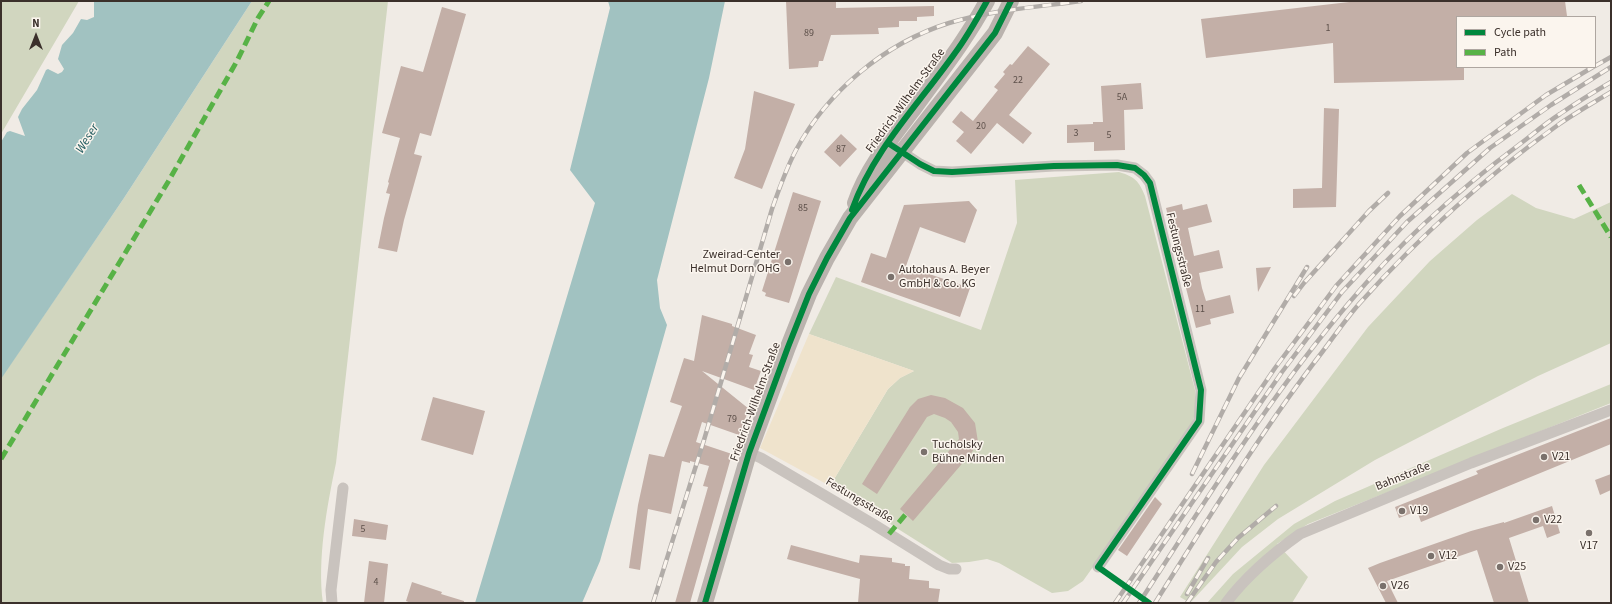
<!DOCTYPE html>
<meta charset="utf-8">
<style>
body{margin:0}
#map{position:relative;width:1612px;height:604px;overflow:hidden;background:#f0ebe5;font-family:"Source Sans 3",sans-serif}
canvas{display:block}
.frame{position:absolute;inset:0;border:2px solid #3b302b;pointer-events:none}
.legend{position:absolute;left:1456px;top:16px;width:140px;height:52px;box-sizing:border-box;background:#fbf5ee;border:1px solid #aea6a0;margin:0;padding:5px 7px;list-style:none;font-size:12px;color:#3b302b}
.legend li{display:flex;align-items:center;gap:8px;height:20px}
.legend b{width:20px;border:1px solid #aea6a0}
.north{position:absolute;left:16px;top:16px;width:40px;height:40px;-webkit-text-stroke:3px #fbf5ee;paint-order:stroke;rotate:0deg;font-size:11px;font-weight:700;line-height:16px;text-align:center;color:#3b302b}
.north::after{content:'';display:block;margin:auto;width:14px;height:18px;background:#3b302b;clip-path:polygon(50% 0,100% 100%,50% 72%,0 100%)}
</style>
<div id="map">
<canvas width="1612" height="604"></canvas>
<div class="frame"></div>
<ul class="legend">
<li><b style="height:5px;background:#00873e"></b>Cycle path</li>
<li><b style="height:5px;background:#57b246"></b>Path</li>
</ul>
<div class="north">N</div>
</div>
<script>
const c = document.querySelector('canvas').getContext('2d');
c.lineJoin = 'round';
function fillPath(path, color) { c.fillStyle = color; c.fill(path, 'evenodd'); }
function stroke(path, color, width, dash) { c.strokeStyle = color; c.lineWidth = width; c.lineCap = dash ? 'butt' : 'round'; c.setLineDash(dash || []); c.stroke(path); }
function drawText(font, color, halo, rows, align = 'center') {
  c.font = font + ' "Source Sans 3",sans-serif'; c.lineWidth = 3; c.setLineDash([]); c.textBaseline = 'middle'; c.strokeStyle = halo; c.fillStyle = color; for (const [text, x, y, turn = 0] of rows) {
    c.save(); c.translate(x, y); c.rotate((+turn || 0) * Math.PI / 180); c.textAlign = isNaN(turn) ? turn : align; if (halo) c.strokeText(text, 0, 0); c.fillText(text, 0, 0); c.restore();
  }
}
fillPath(new Path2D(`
 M1 1H79L1 134Z
 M252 1H388L336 463C327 506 317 560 323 603H1V378L124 198Z
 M1119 172C1135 177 1139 181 1145 196L1195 390V413L1191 429 1083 581 1068 591 1052 593 999 563 987 559 969 562 952 563 830 486 888 389 900 378 914 371 809 334 836 277 981 330 1017 223 1015 180Z
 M1512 194 1536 208 1574 219 1611 202V343L1538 376 1375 460 1278 519 1242 547 1190 603 1180 597 1264 465 1368 327 1430 261 1477 220Z
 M1611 384V403L1308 524 1277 544 1308 577 1292 603H1207L1233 574 1294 524 1335 501 1503 428Z`), '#d1d6bf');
fillPath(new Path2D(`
 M809 334 914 371 900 378 888 389 830 486 760 448Z`), '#efe3cc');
fillPath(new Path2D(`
 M94 1H252L124 198 1 379V142L7 132 10 131 25 136 18 117 22 109 37 90 46 70 48 69 58 74 62 72 64 69 58 59 62 45 73 33 81 19 87 20 94 17Z
 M608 1H725L709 78 657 280 660 308 667 325 600 561 582 603H475L595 203 570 170 610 8Z`), '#a1c2c1');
fillPath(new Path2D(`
 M786 1H836V8L934 6V16L917 17V21H899V27L878 28 879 34 831 35 823 61H819L818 67 789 69Z
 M1358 1H1565L1567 16 1457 17V67H1464V80L1334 83 1333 43 1206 58 1201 19Z
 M442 7 466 14 431 136 420 133 414 154 422 156 404 220 397 252 378 248 384 218 390 194 386 193 389 183 388 182 400 138 382 133 401 66 423 72Z
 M1028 46 1050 64 1009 115 1032 133 1023 144 997 123 971 154 956 141 964 132 952 122 961 111 973 121 998 90 994 87 1005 74 1003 72 1010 64 1012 65Z
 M1141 83 1143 109 1124 110 1125 150 1094 151V142L1067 143V125L1093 124V122H1103L1101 86Z
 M754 91 795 104 762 189 734 178 745 149Z
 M1324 108 1339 109 1336 207 1293 208V189L1322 188Z
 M841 134 857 149 840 167 824 152Z
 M793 192 821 201 789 303 765 296 766 293 762 291Z
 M969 201 977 210 965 243 920 227 906 266 970 288 960 317 861 282 871 253 886 258 904 205Z
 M1182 204 1183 210 1207 204 1212 222 1188 228 1194 256 1219 250 1223 268 1199 273 1202 288 1206 301 1230 295 1234 313 1210 319 1211 324 1196 328 1166 208Z
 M1271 267 1258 292 1256 268Z
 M702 315 732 324V326L756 335 749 354 753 355 749 367 761 371 754 390 702 371 749 409 739 435 702 422 696 442 732 454 690 603H675L708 487 703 486 709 466 690 461V463L682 461 671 514 648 509 640 570 629 568 638 505 649 454 664 457 682 406 670 402 684 358 694 361Z
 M931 395 945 398 963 408 975 423 978 442 972 452 913 521 900 509 959 439 958 432 951 422 945 418 934 414 927 417 877 494 862 484 910 407 918 399Z
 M433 397 485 411 473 455 421 440Z
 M1611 418V444L1421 522 1417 511 1399 518 1395 507 1478 474 1476 471Z
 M1611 474V490L1600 495 1595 480Z
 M1155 497 1162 504 1127 556 1118 550Z
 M1552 506 1560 533 1547 538 1543 526 1509 538 1529 603H1494L1477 550 1387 581 1398 603H1386L1368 568 1380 563 1471 531 1504 522V523Z
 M354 519 388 525 386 540 352 536Z
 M791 545 859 563 860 555 892 558V562L905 564V566H910L909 579 929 581V588L940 589 938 603H858L860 579 787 559Z
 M369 561 388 564 384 603H364Z
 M412 582 442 592 441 594 464 601V603H411L406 601Z`), '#c3afa7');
stroke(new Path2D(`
 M896 148 920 164 934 171 952 172 1054 166 1117 165 1135 168 1144 175 1150 183 1201 390 1199 421 1098 567
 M749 453 761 458 873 524 939 565 949 569H956
 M332 603 331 590 343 488
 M1226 603C1247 575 1272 554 1300 534L1471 463 1611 410`), '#c9c3be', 11);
stroke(new Path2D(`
 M855 203C867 168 891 139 913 110 939 74 966 40 987 1
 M705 603 749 453 788 347 809 294 827 258 850 218 995 33 1011 1`), '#bab3ae', 16);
const rail = new Path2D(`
 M1595 66 1611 57
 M1294 296 1304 283 1369 211 1388 193
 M1192 474 1239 378 1307 267
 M1187 594 1208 558
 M653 603 704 440 772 209C779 189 786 169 796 150 828 91 885 43 949 23 992 10 1037 7 1081 1
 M1115 603 1275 368 1336 286 1400 216 1467 153 1546 95 1593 67
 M1123 603 1282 372 1342 292 1407 222 1490 148 1551 105 1611 67
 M1139 603C1205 502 1269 397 1348 304 1398 244 1457 191 1520 144 1533 134 1546 123 1560 114 1576 103 1594 92 1611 82
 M1155 603C1209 518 1261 431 1323 351 1335 335 1346 319 1359 304 1419 237 1485 177 1558 125 1575 113 1593 103 1611 92
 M1187 603 1216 562 1238 538 1276 506`);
stroke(rail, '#b1aca8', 4.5);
stroke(rail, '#fbf5ee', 3, [9]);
stroke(new Path2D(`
 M1579 185 1611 237
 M1 459 168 182 237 61 258 18 269 1
 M889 534 906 514`), '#57b246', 5, [10, 5]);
stroke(new Path2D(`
 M888 143 920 164 934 171 952 172 1054 166 1117 165 1135 168 1144 175 1150 183 1201 390 1199 421 1098 567 1149 603
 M852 210C873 150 919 104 955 53 967 37 977 19 987 1
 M705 603 749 453 788 347 809 294 827 258 850 218 995 33 1011 1`), '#00873e', 6);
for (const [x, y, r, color] of [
 [788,262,4,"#7a716c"],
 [891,277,4,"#7a716c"],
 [924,452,4,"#7a716c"],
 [1544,457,4,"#7a716c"],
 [1402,511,4,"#7a716c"],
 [1536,520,4,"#7a716c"],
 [1589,533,4,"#7a716c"],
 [1431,556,4,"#7a716c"],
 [1500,567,4,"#7a716c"],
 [1383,586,4,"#7a716c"]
]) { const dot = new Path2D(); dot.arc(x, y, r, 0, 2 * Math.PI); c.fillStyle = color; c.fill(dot); stroke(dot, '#fbf5ee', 1.5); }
drawText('10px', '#5d504a', null, [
 ["1",1328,29],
 ["89",809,34],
 ["22",1018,81],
 ["5A",1122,98],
 ["20",981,127],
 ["3",1076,134],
 ["5",1109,136],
 ["87",841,150],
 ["85",803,209],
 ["11",1200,310],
 ["79",732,420],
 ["5",363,530],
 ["4",376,583]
]);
drawText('12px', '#3b302b', '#fbf5ee', [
 ["Friedrich-Wilhelm-Straße",906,101,-54],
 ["Festungsstraße",1178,250,76],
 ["Friedrich-Wilhelm-Straße",756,402,-70],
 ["Bahnstraße",1403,477,-22],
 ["Festungsstraße",859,501,31]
]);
drawText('12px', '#3b302b', '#fbf5ee', [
 ["Zweirad-Center",780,255,"right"],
 ["Helmut Dorn OHG",780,269,"right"],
 ["Autohaus A. Beyer",899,270],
 ["GmbH & Co. KG",899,284],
 ["Tucholsky",932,445],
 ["Bühne Minden",932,459],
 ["V21",1552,457],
 ["V19",1410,511],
 ["V22",1544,520],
 ["V17",1589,546,"center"],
 ["V12",1439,556],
 ["V25",1508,567],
 ["V26",1391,586]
], 'left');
drawText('italic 13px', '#1f5a5e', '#fbf5ee', [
 ["Weser",88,139,-58]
]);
</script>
